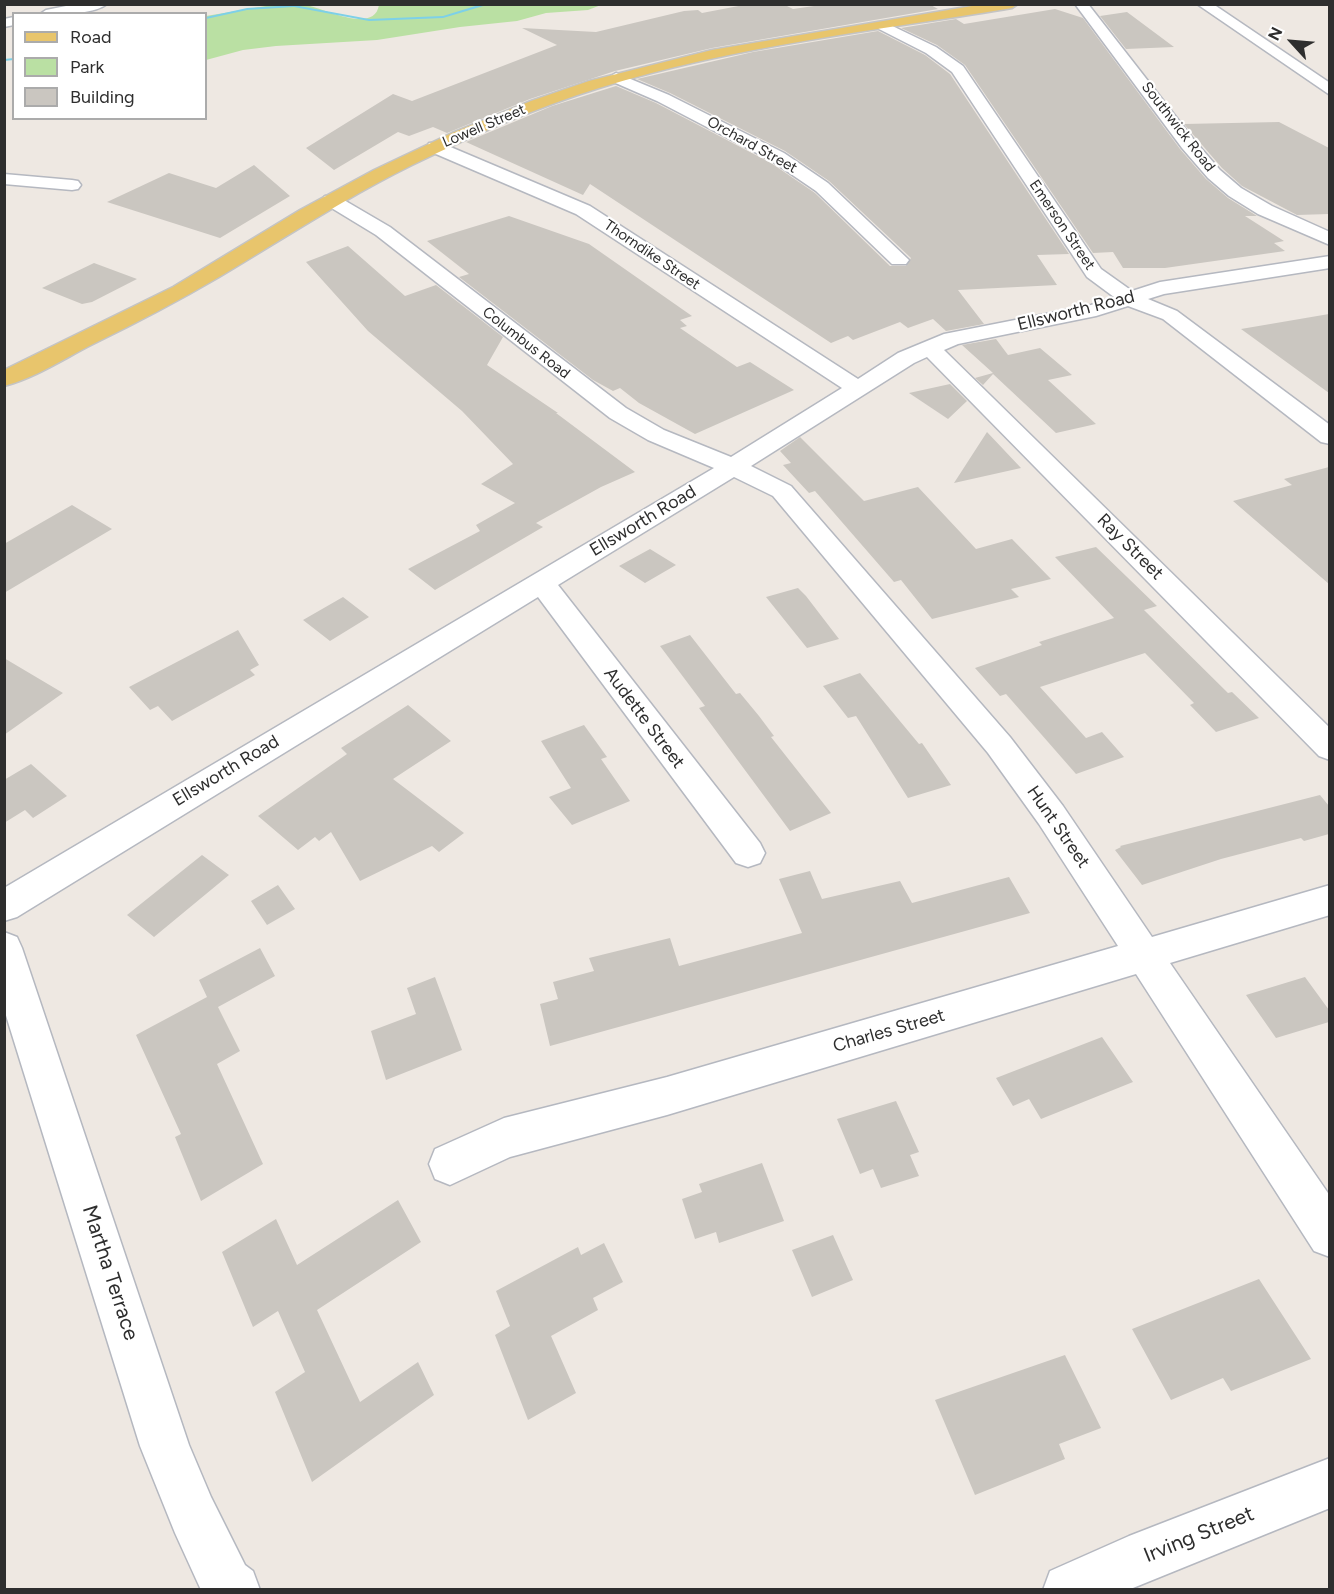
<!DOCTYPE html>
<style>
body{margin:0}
#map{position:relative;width:1334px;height:1594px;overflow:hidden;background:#eee8e2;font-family:Figtree,sans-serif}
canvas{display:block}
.frame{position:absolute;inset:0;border:6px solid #2e2e2e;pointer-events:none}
.legend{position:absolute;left:12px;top:12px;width:195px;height:108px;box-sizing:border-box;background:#fff;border:2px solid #ababab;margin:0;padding:8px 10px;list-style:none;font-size:18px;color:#2e2e2e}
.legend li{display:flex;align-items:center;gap:12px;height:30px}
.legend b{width:30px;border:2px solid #ababab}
.north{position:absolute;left:1262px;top:12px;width:60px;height:60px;-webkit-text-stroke:4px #fff;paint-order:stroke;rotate:296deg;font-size:16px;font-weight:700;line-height:24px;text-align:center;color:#2e2e2e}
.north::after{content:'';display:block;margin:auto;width:21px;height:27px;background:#2e2e2e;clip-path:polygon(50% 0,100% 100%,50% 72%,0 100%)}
</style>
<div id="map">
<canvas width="1334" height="1594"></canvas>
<div class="frame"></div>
<ul class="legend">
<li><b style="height:8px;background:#e8c56c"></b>Road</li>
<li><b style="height:16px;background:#bae0a3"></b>Park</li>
<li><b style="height:16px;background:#cac6c0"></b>Building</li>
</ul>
<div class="north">N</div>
</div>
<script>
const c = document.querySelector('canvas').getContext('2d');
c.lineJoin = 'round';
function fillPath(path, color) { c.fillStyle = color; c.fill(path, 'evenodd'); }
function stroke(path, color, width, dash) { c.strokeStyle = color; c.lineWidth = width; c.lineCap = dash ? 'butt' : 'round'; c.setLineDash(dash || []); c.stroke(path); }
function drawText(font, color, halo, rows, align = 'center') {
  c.font = font + ' Figtree,sans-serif'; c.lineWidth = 4.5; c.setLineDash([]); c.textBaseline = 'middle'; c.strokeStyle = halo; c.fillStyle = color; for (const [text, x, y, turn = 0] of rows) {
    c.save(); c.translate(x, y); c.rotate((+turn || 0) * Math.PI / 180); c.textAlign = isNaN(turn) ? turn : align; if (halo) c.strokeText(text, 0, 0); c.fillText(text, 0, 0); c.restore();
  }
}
fillPath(new Path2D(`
 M272 5C283 4 295 3 306 5 323 8 374 35 379 5H601L588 10 546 13 517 21 460 27 377 40 276 46 243 50 206 60V16Z`), '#bae0a3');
fillPath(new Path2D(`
 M482 4H490L443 18 369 21 294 7 247 10 206 19V17L247 8 294 5 369 19 443 16Z
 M14 58V60L4 61V59Z`), '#7dd0e8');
fillPath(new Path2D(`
 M749 4H783L793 9 828 4H929L938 9 712 48 615 71 530 99 447 133 433 127 409 136 398 132 334 170 306 148 393 94 412 101 557 45 522 28 596 32 684 11 698 10 702 13Z
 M1055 9 1083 18 1180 149 1206 179 1228 198 1257 216H1245L1284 241 1274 243 1285 251 1165 268H1123L1113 252 1093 253 965 65 937 45 901 28 956 19 964 24Z
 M1127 12 1174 47 1126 49 1100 16Z
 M878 31 925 55 950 74 1069 254 1037 255 1057 285 958 290 984 324 946 331 933 319 908 328 900 322 853 340 848 336 831 343 590 184 583 195 466 142 552 106 616 86 656 103 771 163 815 193 890 266H906L911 258 829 181 785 151 670 93 637 79 753 52Z
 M1279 122 1329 148V214L1297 215 1242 186 1222 168 1184 124Z
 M254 165 290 196 220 238 107 202 169 173 216 188Z
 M509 216 589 244 692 316 680 320 687 326 680 328 737 367 750 362 794 390 695 434 639 403 620 388 613 391 593 380 459 277 469 274 427 241Z
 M348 246 405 296 436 285 503 337 487 365 558 413H556L635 472 601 487 536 523 543 527 435 590 408 569 480 531 476 525 515 503 481 484 513 464 462 411 368 331 306 262Z
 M94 263 137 279 92 302 82 304 42 288Z
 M1329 314V393L1241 329Z
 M996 339 1008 355 1040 348 1072 375 1048 380 1096 424 1056 433 993 374 983 385 975 378 993 373 962 345Z
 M950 384 967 401 948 419 909 393Z
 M987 432 1021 468 954 483Z
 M800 437 864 501 918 487 976 549 1012 539 1051 579 1011 589 1019 597 932 619 901 580 894 582 815 491 809 493 783 465 791 463 780 451Z
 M1329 467V584L1233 501 1292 485 1284 479Z
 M72 505 112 529 4 593V544Z
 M1096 547 1157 606 1144 610 1228 693 1232 692 1259 718 1216 732 1190 705 1194 703 1145 653 1040 687 1086 738 1102 732 1124 757 1076 774 1006 694 1000 696 975 668 1042 645 1039 642 1114 618 1055 557Z
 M650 549 676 565 645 583 619 566Z
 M798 588 806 596 839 639 807 648 766 597Z
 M343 597 369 617 330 641 303 620Z
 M238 630 259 665 250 670 255 675 172 721 158 706 150 710 129 687Z
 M690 635 736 694 740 693 759 716 774 736 771 737 831 813 790 831 699 708 705 706 660 646Z
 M4 658 63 693 4 735Z
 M860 673 919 744 922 743 951 785 908 798 856 716 848 718 823 686Z
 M408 705 451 741 393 779 464 833 439 852 432 846 360 881 331 832 319 841 315 837 298 850 258 816 347 754 341 748Z
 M584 725 607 757 601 759 630 801 572 825 549 797 571 788 541 741Z
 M31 764 67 796 33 818 25 810 4 823V780Z
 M1320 795 1329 806V834L1304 841 1301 838 1221 859 1142 885 1115 850 1121 847 1120 846Z
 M202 855 229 875 154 937 127 915Z
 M810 871 822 899 900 881 912 903 1009 877 1030 913 550 1046 540 1004 558 999 553 982 594 971 589 958 670 938 679 966 802 933 779 879Z
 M278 885 295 909 267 925 251 901Z
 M260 948 275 976 218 1007 240 1051 217 1064 263 1164 201 1201 175 1137 181 1134 136 1035 207 997 199 980Z
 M435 977 462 1050 386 1080 371 1031 416 1014 407 988Z
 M1305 977 1329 1010V1022L1276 1038 1246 995Z
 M1102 1037 1133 1082 1041 1119 1029 1099 1013 1106 996 1078Z
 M896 1101 919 1152 910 1155 919 1176 881 1188 873 1169 860 1174 837 1119Z
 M762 1163 784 1221 719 1243 716 1232 695 1239 682 1199 702 1192 699 1184Z
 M398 1200 421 1242 317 1310 360 1402 418 1362 434 1395 312 1482 275 1392 305 1372 278 1311 253 1327 222 1252 276 1219 297 1265Z
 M833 1235 853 1280 812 1297 792 1250Z
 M604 1243 623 1282 593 1298 598 1310 551 1336 576 1393 528 1420 495 1335 510 1326 496 1291 578 1247 581 1255Z
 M1259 1279 1311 1359 1231 1391 1223 1378 1171 1400 1132 1329Z
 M1065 1355 1101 1428 1059 1444 1065 1459 975 1495 935 1400Z`), '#cac6c0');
const minor = new Path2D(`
 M76 4H107C93 15 58 14 40 14L46 10Z
 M1075 4H1088L1194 140 1220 170 1241 188 1272 206 1330 232V245L1258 214 1229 196 1208 178 1182 148Z
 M1197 4H1213L1330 83V95Z
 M14 17V25L4 27V19Z
 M884 22 936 47 963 66 1101 269 1132 291 1160 282 1330 256V268L1164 294 1148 299 1177 311 1330 425V444L1321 442 1163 319 1128 306 1096 316 958 344 944 350 1330 728V760L1319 756 927 357 914 363 751 466 791 486 1010 737 1063 806 1152 937 1330 885V915L1170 963 1330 1196V1257L1314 1251 1136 974 667 1115 510 1157 450 1185 435 1179 429 1164 435 1149 504 1118 667 1077 1118 946 1039 824 988 753 773 496 734 477 558 585 760 843 765 853 760 863 748 867 736 863 538 597 17 917 4 921V888L714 468 648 440 610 418 376 235 325 204 322 200 325 196H337L390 227 626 408 664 430 731 457 842 388 576 214 429 151 427 147 429 143H441L590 206 858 379 898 353 944 334 1091 305 1114 297 1087 277 952 72 926 53 879 29 877 26Z
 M616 73 669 95 784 153 828 183 909 260 906 264H892L816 191 772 161 657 101 611 81 608 78Z
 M4 174 72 180 78 181 81 185 78 189 72 190 4 184Z
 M4 932 17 937 22 948 189 1445 211 1497 245 1565 253 1571 260 1590H201L175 1533 140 1446 4 1009Z
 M1330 1458V1508L1128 1590H1043L1050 1571 1129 1536Z`);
const major = new Path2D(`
 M984 4H1018L1012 8C874 31 733 46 599 88 535 108 473 135 412 165 345 198 283 239 219 277 178 301 136 323 93 344 65 358 35 378 4 386V370L173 287 300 210 374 170 452 133 531 101 589 81 712 50Z`);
stroke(minor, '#b5b8c0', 3);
stroke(major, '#c4c4c4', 3);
fillPath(minor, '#fff');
fillPath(major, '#e8c56c');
drawText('15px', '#2e2e2e', '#fff', [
 ["Lowell Street",484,126,-23],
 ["Southwick Road",1178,127,52],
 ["Orchard Street",752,145,29],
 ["Emerson Street",1062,225,56],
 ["Thorndike Street",652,255,34],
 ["Columbus Road",526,343,38]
]);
drawText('18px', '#2e2e2e', '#fff', [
 ["Ellsworth Road",1076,311,-14],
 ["Ellsworth Road",643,521,-31],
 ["Ray Street",1130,547,45],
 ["Audette Street",644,718,53],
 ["Ellsworth Road",226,771,-31],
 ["Hunt Street",1058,827,55],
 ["Charles Street",889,1031,-16]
]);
drawText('21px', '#2e2e2e', '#fff', [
 ["Martha Terrace",110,1273,72],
 ["Irving Street",1199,1535,-22]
]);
</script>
